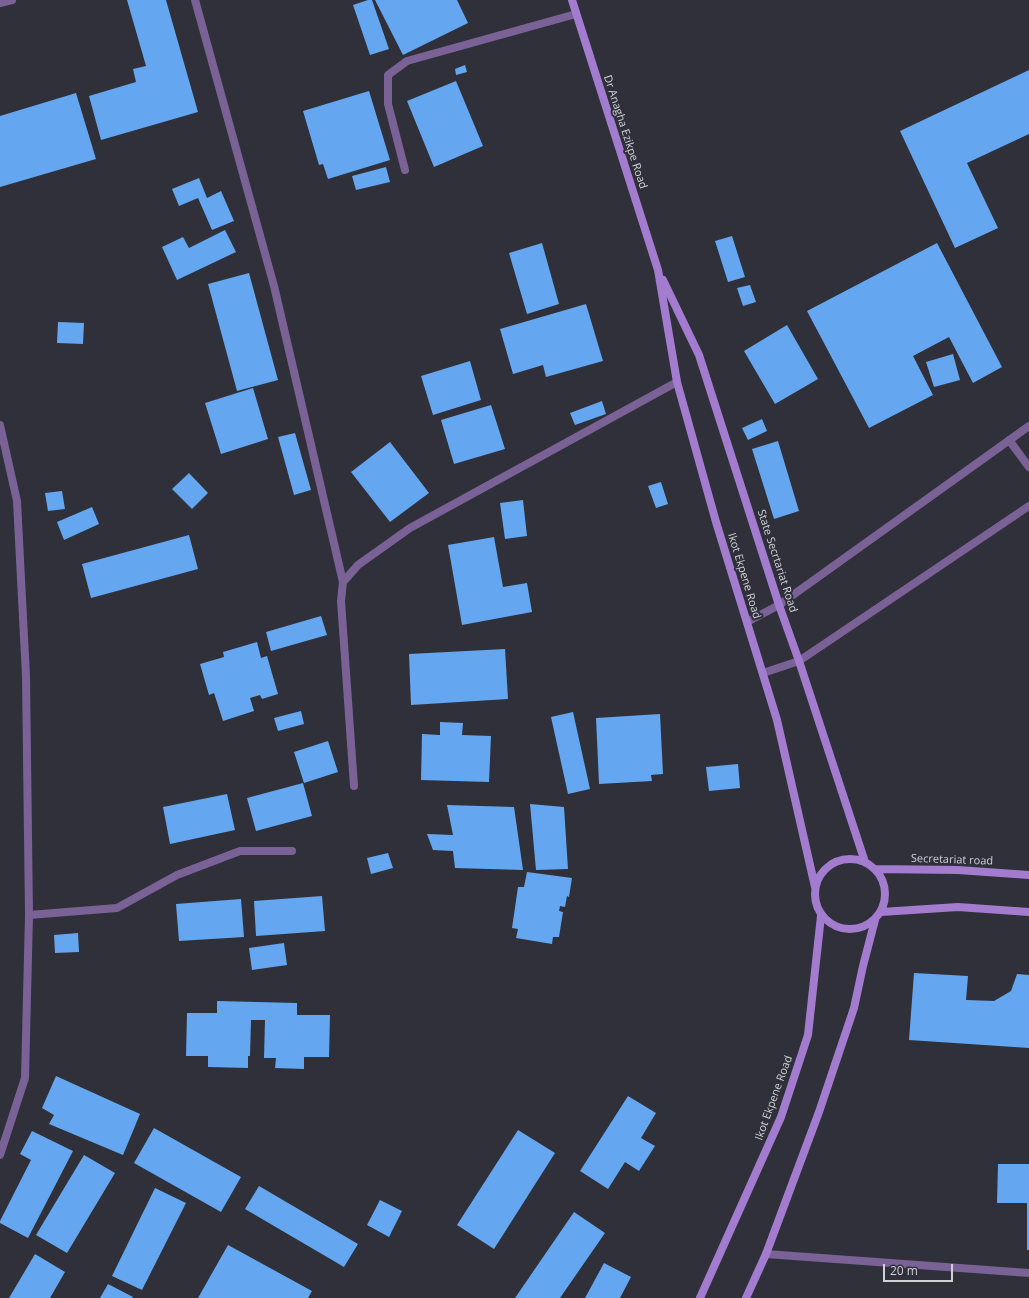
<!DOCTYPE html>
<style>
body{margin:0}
#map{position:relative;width:1029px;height:1298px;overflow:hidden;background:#2f3039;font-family:"Open Sans",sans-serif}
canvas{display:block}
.scale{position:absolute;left:883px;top:1264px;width:70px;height:18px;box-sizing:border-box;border:2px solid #d1d2d7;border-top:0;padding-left:5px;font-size:12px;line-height:14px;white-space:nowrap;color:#d1d2d7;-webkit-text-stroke:3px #2f3039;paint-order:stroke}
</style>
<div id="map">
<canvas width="1029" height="1298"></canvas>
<div class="scale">20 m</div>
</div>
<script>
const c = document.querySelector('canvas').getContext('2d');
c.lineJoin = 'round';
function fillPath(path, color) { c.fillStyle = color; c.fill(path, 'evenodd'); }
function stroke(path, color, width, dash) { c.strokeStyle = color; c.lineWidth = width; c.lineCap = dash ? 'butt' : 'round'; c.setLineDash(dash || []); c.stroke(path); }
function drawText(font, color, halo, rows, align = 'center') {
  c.font = font + ' "Open Sans",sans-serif'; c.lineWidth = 4; c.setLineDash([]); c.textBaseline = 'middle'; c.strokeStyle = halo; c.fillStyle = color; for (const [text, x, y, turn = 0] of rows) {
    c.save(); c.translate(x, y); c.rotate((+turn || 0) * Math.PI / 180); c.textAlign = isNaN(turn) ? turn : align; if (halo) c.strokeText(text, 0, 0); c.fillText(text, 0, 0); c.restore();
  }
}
fillPath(new Path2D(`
 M127 0H166L198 112 101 140 89 96 136 82 133 69 146 66Z
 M368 0H372L389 49 370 55 353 5Z
 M375 0H457L468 23 403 55Z
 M465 65 467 72 456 75 455 69Z
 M1029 70V134L967 163 998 228 955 248 900 131Z
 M456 81 483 146 434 167 407 101Z
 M369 91 390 160 328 179 323 164 319 165 303 111Z
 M76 93 96 159 0 187V116Z
 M386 167 390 182 356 190 352 176Z
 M199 178 207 198 221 191 234 221 212 230 198 198 179 206 172 189Z
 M225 230 236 252 177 280 162 247 183 237 189 248Z
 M732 236 745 277 728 282 715 241Z
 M542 243 559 304 527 314 509 253Z
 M937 243 1002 367 973 383 949 337 913 356 933 395 869 428 807 311Z
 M249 273 278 380 237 391 208 284Z
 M750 285 756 302 743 306 737 288Z
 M586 304 603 361 546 377 543 365 513 374 500 329Z
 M58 322 84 323 83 344 57 343Z
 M787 325 818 379 775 404 744 351Z
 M953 354 960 380 934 387 926 362Z
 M470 361 481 400 433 415 421 376Z
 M253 388 268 439 221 454 205 403Z
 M602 401 606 414 575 425 570 413Z
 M491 405 505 449 454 464 441 420Z
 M762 419 767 431 748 440 742 428Z
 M295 433 311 490 294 495 278 437Z
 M778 441 799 511 774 519 752 449Z
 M390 442 429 493 390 522 351 472Z
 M189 473 208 493 192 509 172 489Z
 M661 482 668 504 656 508 648 486Z
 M62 491 65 509 48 511 45 493Z
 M523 500 527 536 505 539 500 503Z
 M92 507 99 524 64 540 57 522Z
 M189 535 198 569 91 598 82 564Z
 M494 537 503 587 527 583 532 612 462 625 448 545Z
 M321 616 327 635 271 651 266 632Z
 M257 642 261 658 267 656 278 694 262 699 260 695 250 698 254 711 223 721 214 693 209 695 200 664 224 657 223 652Z
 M505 649 508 699 411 705 409 654Z
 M301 711 304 724 278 731 274 718Z
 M573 712 590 789 568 794 551 717Z
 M660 714 663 774 651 775 652 781 599 784 596 718Z
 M440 722 463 723 462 735 491 736 489 782 421 780 422 734 440 735Z
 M328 741 338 772 304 783 294 752Z
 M738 764 740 788 709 791 706 767Z
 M303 783 312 816 256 831 247 798Z
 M227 794 235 830 170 844 163 807Z
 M530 804 564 807 568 869 536 870Z
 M447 805 514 807 523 870 455 868 453 851 433 850 427 834 453 835Z
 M388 853 393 868 371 874 367 858Z
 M527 872 572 878 569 897 567 896 565 907 560 906 559 911 563 912 559 937H553L552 944 516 938 518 929 512 928 518 887H524Z
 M322 896 325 931 256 936 254 901Z
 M241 899 244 937 179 941 176 904Z
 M78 933 79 952 55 953 54 935Z
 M284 943 287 965 252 970 249 948Z
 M914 973 968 976 966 1000 994 1001 1011 991 1017 974 1029 975V1048L909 1040Z
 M217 1001 297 1003V1015H330L329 1057H304V1069L275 1068 276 1058H264L265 1020H251L250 1056H248V1068L208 1067V1056H186L187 1013H217Z
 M56 1076 140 1114 123 1155 49 1124 54 1115 42 1108Z
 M628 1096 656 1113 641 1138 655 1146 639 1171 625 1162 608 1189 580 1171Z
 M154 1128 241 1177 221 1212 134 1163Z
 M518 1130 555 1153 494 1249 457 1225Z
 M32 1131 73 1151 28 1238 0 1223V1221L31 1160 20 1154Z
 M84 1155 115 1173 67 1253 36 1235Z
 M998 1164H1029V1250H1027V1203H997Z
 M259 1186 358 1244 344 1267 245 1209Z
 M155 1188 186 1203 142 1290 112 1276Z
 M380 1200 402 1211 389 1237 367 1225Z
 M574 1212 605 1233 560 1298H515Z
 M228 1245 312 1291 308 1298H198Z
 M35 1254 65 1272 50 1298H9Z
 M604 1263 631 1277 620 1298H585Z
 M108 1284 133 1297 132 1298H100Z`), '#65a6f0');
stroke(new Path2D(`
 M0 3 12 0
 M405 170 388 104V75L407 61 576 14
 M1009 440 1029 467
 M747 622 779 605 1029 426
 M763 673 799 661 1029 506`), '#7a6297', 8);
stroke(new Path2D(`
 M195 0 274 286 343 582
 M0 425 17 501 26 676 29 915 25 1078 0 1155
 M354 786 341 601 343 582 358 565 410 528 677 382
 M29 915 117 908 177 875 240 851H292
 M766 1254 1029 1273`), '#7a6297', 8);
stroke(new Path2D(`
 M572 0 658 270 677 382 716 522 777 720 815 887
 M663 280 699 355 779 605 799 661 865 862
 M815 894a35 35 0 1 1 70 0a35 35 0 1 1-70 0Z
 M875 869 958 870 1029 875
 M881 912 958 907 1029 912
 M700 1298 781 1117 808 1035 821 916
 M746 1298 766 1254 819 1112 854 1008 863 966 875 920`), '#a37cd0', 8);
drawText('11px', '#d1d2d7', '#2f3039', [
 ["Dr Anagha Ezikpe Road",625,132,72],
 ["State Secrtariat Road",777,561,72],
 ["Ikot Ekpene Road",744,576,73],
 ["Secretariat road",952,860,2],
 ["Ikot Ekpene Road",774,1098,-70]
]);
</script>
